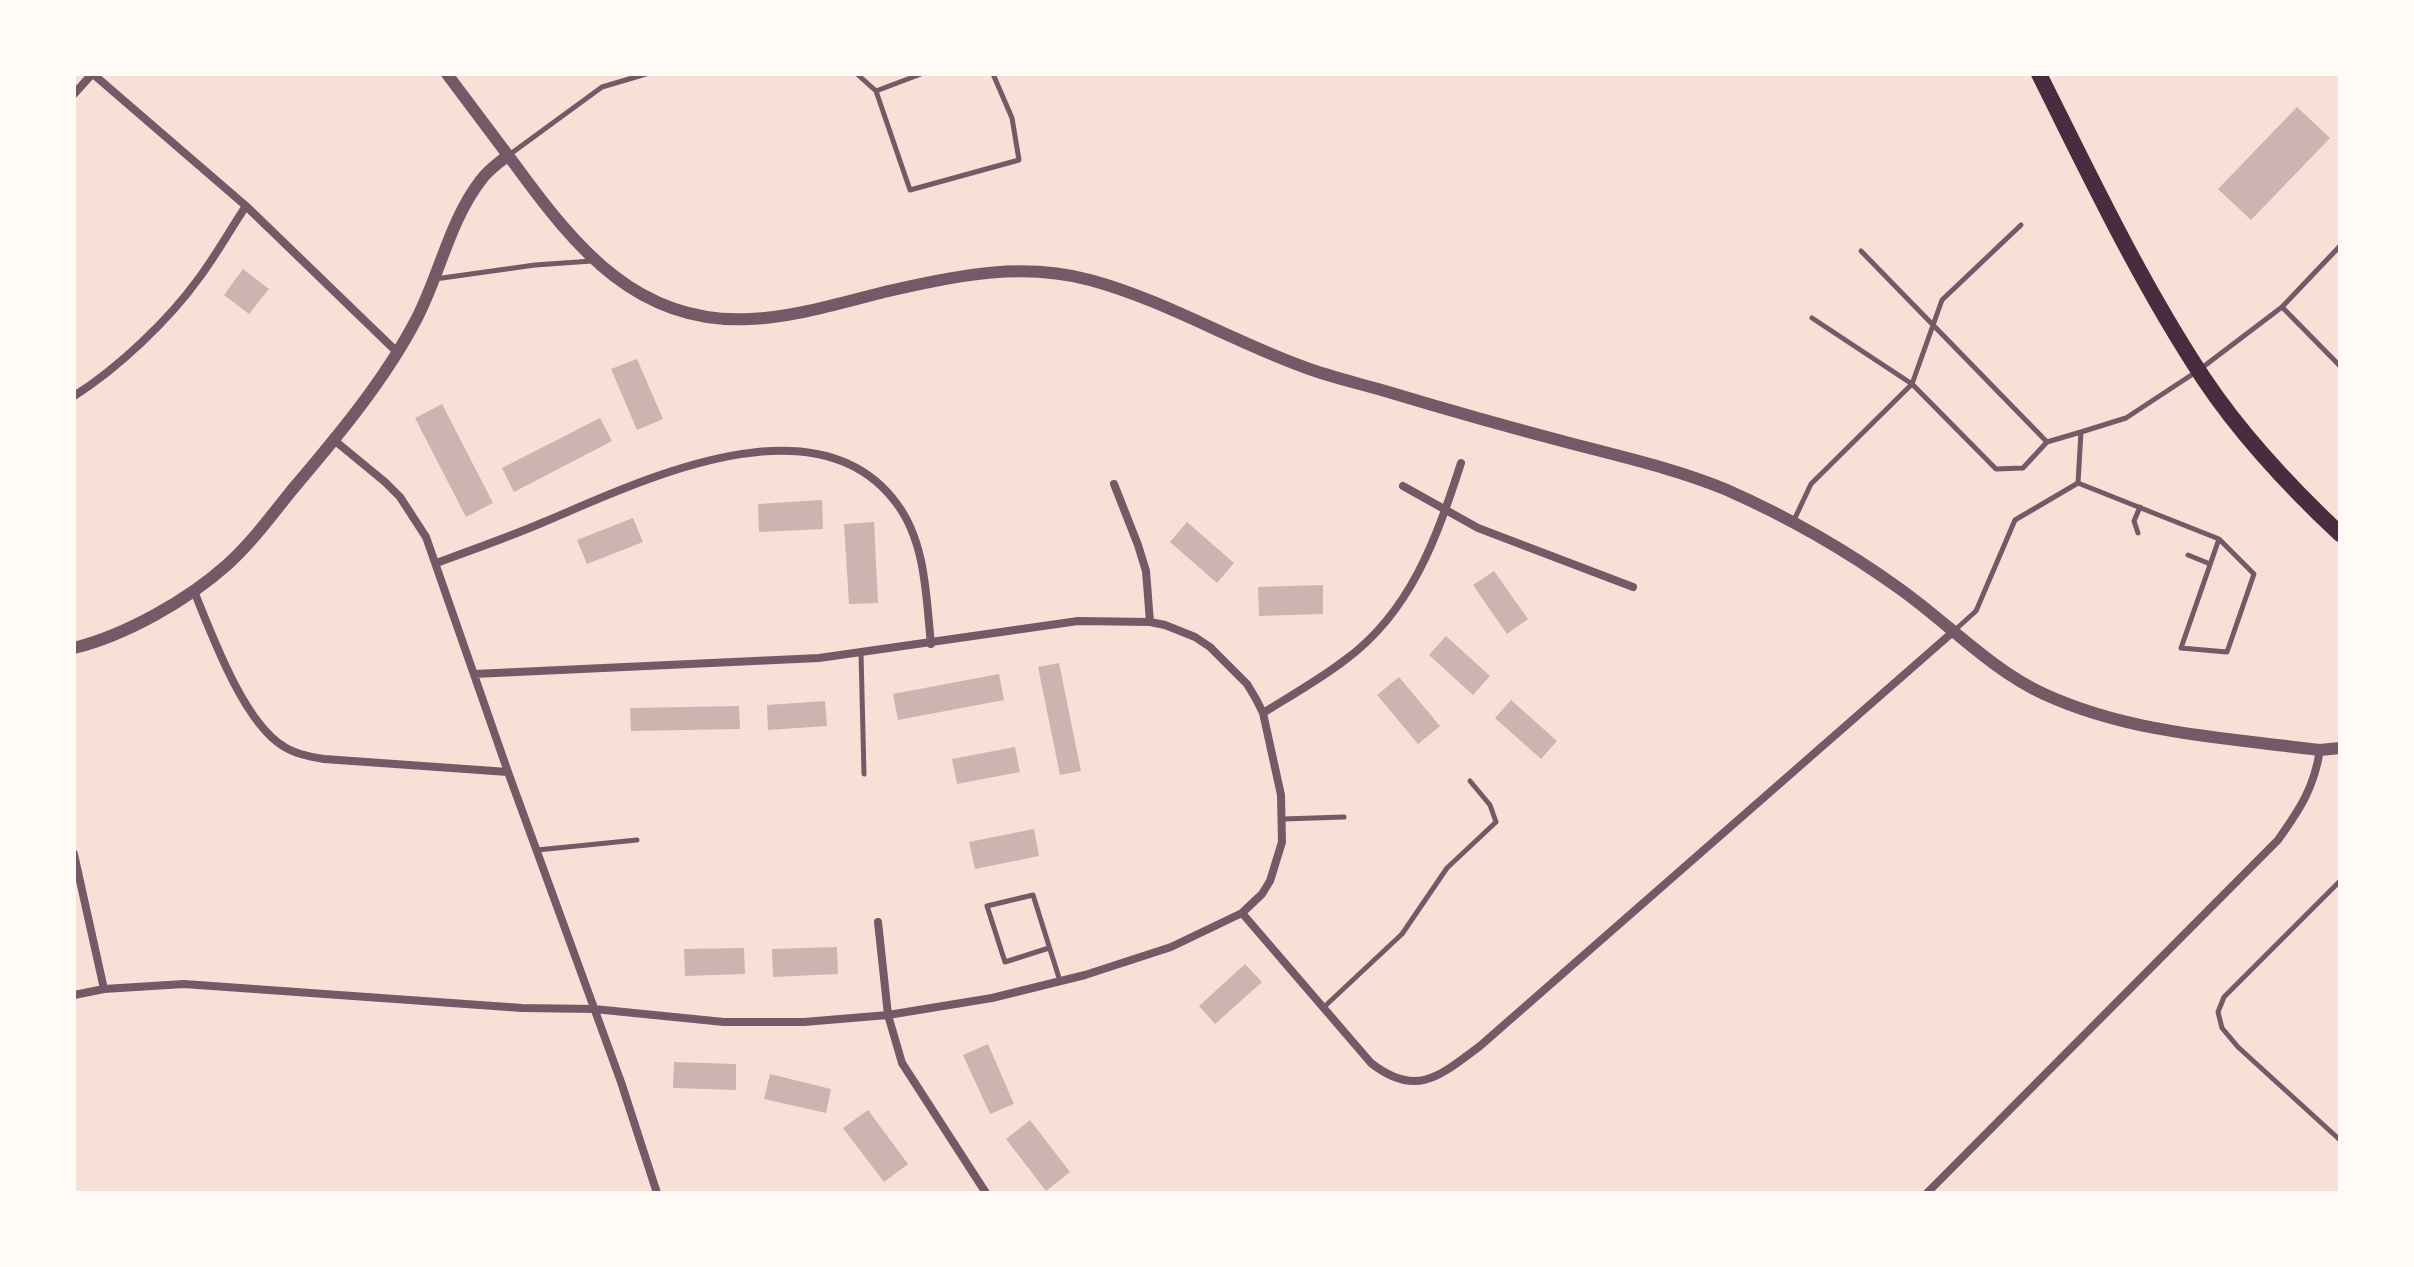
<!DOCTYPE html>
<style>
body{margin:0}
#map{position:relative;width:2414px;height:1267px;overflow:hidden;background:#f7e1d7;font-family:Karla,sans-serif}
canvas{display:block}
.frame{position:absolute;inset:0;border:76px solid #fffaf5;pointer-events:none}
</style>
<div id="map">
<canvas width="2414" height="1267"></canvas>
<div class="frame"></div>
</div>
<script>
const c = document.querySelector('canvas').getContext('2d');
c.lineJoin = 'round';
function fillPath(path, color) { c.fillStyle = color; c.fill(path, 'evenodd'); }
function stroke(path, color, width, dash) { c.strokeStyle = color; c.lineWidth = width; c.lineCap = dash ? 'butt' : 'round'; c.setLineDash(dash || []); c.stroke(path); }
fillPath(new Path2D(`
 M2297 107 2330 138 2251 220 2218 189Z
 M243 269 269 289 249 314 224 295Z
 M637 359 663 419 637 430 611 369Z
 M442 404 493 503 466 517 415 418Z
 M600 418 612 441 514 492 502 468Z
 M822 500 823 529 759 532 758 504Z
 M633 518 643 542 587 564 577 540Z
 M874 522 878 603 849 604 844 524Z
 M1187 522 1234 563 1217 583 1170 542Z
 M1494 571 1528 619 1507 634 1473 585Z
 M1323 585V614L1259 616 1258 587Z
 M1446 636 1490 676 1473 695 1429 655Z
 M1059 663 1081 771 1060 775 1038 667Z
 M999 674 1004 700 898 720 893 694Z
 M1399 677 1440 726 1418 744 1377 695Z
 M1511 700 1557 741 1541 759 1495 718Z
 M825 701 827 726 768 730 767 705Z
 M739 706 740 729 631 731 630 708Z
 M1015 747 1020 772 957 784 952 759Z
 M1034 829 1039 856 975 869 969 842Z
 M837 947 838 974 773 977 772 949Z
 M744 948 745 974 685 976 684 949Z
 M1245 964 1262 982 1215 1024 1199 1006Z
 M988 1044 1014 1104 990 1114 963 1055Z
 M674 1062 736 1064V1090L673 1088Z
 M770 1074 831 1089 826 1113 764 1099Z
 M868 1110 908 1164 884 1182 843 1128Z
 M1030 1120 1070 1172 1046 1191 1006 1139Z`), '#ccb4b1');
stroke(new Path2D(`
 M857 74 876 91 910 190 1019 160 1012 118 993 74
 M876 91 921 74
 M509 155 602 87 646 74
 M1861 251 2047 442
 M435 279 535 265 592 261
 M2282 307 2340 366
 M1812 318 1912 384 1942 300 2021 225
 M2078 483 2219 539 2254 574 2227 652 2181 648 2219 539
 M1794 520 1811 484 1912 384 1996 469 2023 468 2047 442 2081 432
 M2138 533 2134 521 2140 507
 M2188 555 2210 564
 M1955 630 1976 611 2015 520 2078 483 2081 432 2126 418 2199 370 2282 307 2340 246
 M861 653 864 774
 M1283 819 1344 817
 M537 850 637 840
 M2340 881 2224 997 2218 1012 2222 1028 2238 1047 2340 1140
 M1049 948 1005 962 987 906 1033 895 1060 981
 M1324 1007 1402 934 1447 868 1496 822 1490 805 1470 781`), '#755966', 5);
stroke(new Path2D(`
 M93 74 246 206 397 352
 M74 94 92 74
 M74 396C117 369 169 320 199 278 216 255 230 230 246 206
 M334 440 385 482 400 497 426 537 508 772 621 1082 657 1193
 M1114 484 1138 545 1146 571 1150 622
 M1403 486 1478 528 1633 587
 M436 563C472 550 509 537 544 522 639 482 817 394 897 504 926 543 926 597 931 644
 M194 591C212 635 243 721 283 746 295 754 310 757 324 759L508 772
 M1263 713C1290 696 1319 680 1345 660 1411 612 1437 537 1461 463
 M74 854 104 989
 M1242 913 1371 1063C1417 1099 1441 1075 1480 1046L1954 631
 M878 922 888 1015 902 1063 986 1193
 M74 995 104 989 184 984 522 1008 594 1009 724 1022H804L888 1015 992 998 1085 975 1171 947 1242 913 1262 894 1270 881 1282 842 1281 795 1263 713 1256 699 1247 684 1210 647 1195 637 1165 625 1150 622 1078 621 819 658 474 674
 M1927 1193 2278 840C2300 809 2314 788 2320 750`), '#755966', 8);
stroke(new Path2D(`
 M447 74C470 105 493 135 516 166 576 248 638 325 750 319 798 317 846 301 893 290 959 275 1023 262 1090 280 1164 300 1232 341 1304 367 1330 377 1358 383 1385 391 1448 410 1512 428 1577 445 1627 458 1679 470 1727 490 1788 517 1846 550 1900 589 1948 623 1990 669 2044 694 2131 734 2227 738 2320 750L2340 748
 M74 648C126 635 188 600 228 564 252 542 272 515 292 490 337 437 385 380 417 318 440 273 450 220 481 180 488 170 499 163 508 155`), '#755966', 12);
stroke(new Path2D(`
 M2039 74C2091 178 2140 282 2204 379 2242 436 2290 487 2340 534`), '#4a2c40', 16);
</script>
